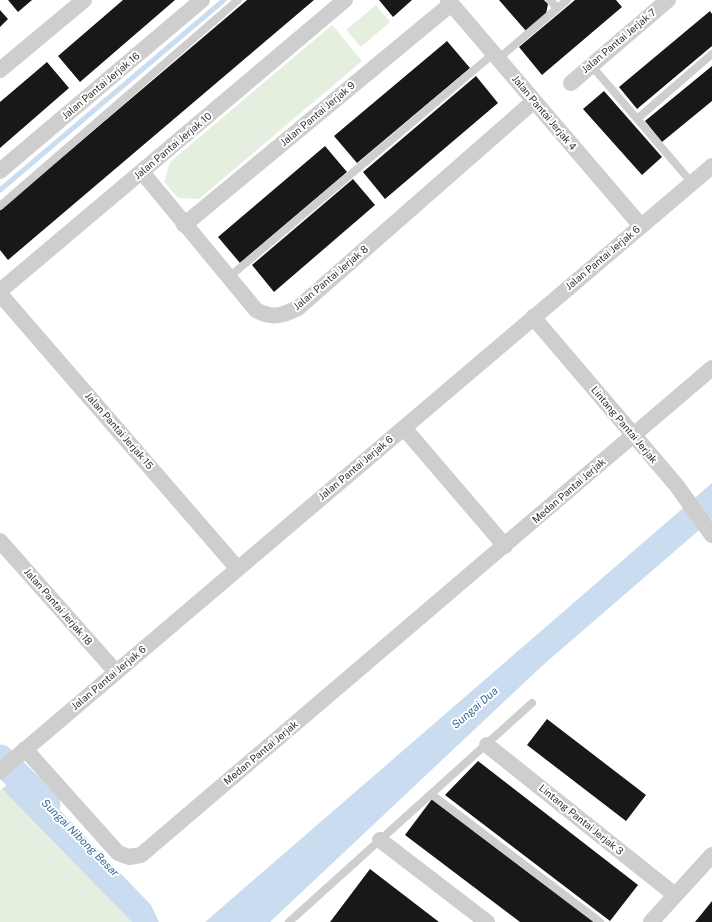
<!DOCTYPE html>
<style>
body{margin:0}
canvas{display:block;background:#fff}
</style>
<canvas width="712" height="922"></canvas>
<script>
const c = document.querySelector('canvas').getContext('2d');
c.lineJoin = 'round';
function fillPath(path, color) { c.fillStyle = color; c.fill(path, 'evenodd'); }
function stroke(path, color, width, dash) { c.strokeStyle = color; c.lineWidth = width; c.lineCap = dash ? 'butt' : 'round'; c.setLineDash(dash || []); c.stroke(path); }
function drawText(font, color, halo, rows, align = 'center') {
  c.font = font + ' "Public Sans",sans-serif'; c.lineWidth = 4; c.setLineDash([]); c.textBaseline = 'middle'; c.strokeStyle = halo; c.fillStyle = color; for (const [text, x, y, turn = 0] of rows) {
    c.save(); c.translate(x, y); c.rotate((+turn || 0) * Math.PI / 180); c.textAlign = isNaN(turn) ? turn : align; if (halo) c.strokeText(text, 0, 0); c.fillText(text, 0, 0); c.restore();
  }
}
fillPath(new Path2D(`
 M376 5 390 22 361 47 346 30Z
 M332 25 362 61 199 199 178 198 164 182 170 162Z
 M2 789 132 921V922H0V790Z`), '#e5efdf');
fillPath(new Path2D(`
 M712 483V519L543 665 270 922H205Z
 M23 772 151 905 159 922H132L2 789Z`), '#cadcef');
stroke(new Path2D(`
 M0 190 224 0`), '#cadcef', 5);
stroke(new Path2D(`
 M0 759 46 804`), '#cadcef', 29);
fillPath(new Path2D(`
 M8 0H32L18 12Z
 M123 0H175L80 82 58 56Z
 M247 0H314L8 260 0 250V210Z
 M379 0H412L393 17Z
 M499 0H544L548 4 546 14 526 31Z
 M575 0H616L622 7 542 75 519 47Z
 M0 10 8 19 0 27Z
 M710 11 712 14V46L637 109 619 87Z
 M447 41 470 68 357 163 334 136Z
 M47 62 69 88 0 148V102Z
 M712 66V101L662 142 645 121Z
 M476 76 498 103 385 199 363 172Z
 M604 91 662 157 642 175 583 109Z
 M325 146 347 172 240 263 218 237Z
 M353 179 375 205 274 292 252 265Z
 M547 719 646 795 626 821 527 745Z
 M478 761 638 885 610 921 445 795Z
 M432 799 594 922H520L405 835Z
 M370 869 439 922H330Z
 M712 901V922H695Z`), '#181818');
stroke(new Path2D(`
 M550 0 557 8
 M498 59 567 0
 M591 65 692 183
 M637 119 712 54
 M0 206 238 0
 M228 278 493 54
 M431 794 600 922
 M289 922 532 703`), '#cecece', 8);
stroke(new Path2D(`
 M448 0 641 226
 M0 70 84 0
 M571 83 668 0
 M0 171 202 0
 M142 172 256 310C272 319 282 316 298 308L534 101
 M184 225 451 4
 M0 291 345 0
 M0 294 238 569
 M533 317 677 486 712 535
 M404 428 505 546
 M0 541 116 672
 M487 745 675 895
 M25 749 118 853 129 857 141 855 712 368
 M0 771 712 166
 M380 840 487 922
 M651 922 712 855`), '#cecece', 16);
drawText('10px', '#313131', '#fff', [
 ["Jalan Pantai Jerjak 7",619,41,-40],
 ["Jalan Pantai Jerjak 16",101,86,-40],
 ["Jalan Pantai Jerjak 4",544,113,50],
 ["Jalan Pantai Jerjak 9",318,114,-40],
 ["Jalan Pantai Jerjak 10",173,146,-40],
 ["Jalan Pantai Jerjak 6",603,258,-40],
 ["Jalan Pantai Jerjak 8",331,278,-40],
 ["Lintang Pantai Jerjak",624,425,50],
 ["Jalan Pantai Jerjak 15",119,431,49],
 ["Jalan Pantai Jerjak 6",356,468,-40],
 ["Medan Pantai Jerjak",569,491,-41],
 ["Jalan Pantai Jerjak 18",58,607,49],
 ["Jalan Pantai Jerjak 6",109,678,-40],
 ["Medan Pantai Jerjak",261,753,-40],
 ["Lintang Pantai Jerjak 3",581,820,39]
]);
drawText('italic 11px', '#39699a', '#fff', [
 ["Sungai Dua",475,708,-41],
 ["Sungai Nibong Besar",80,838,45]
]);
</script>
